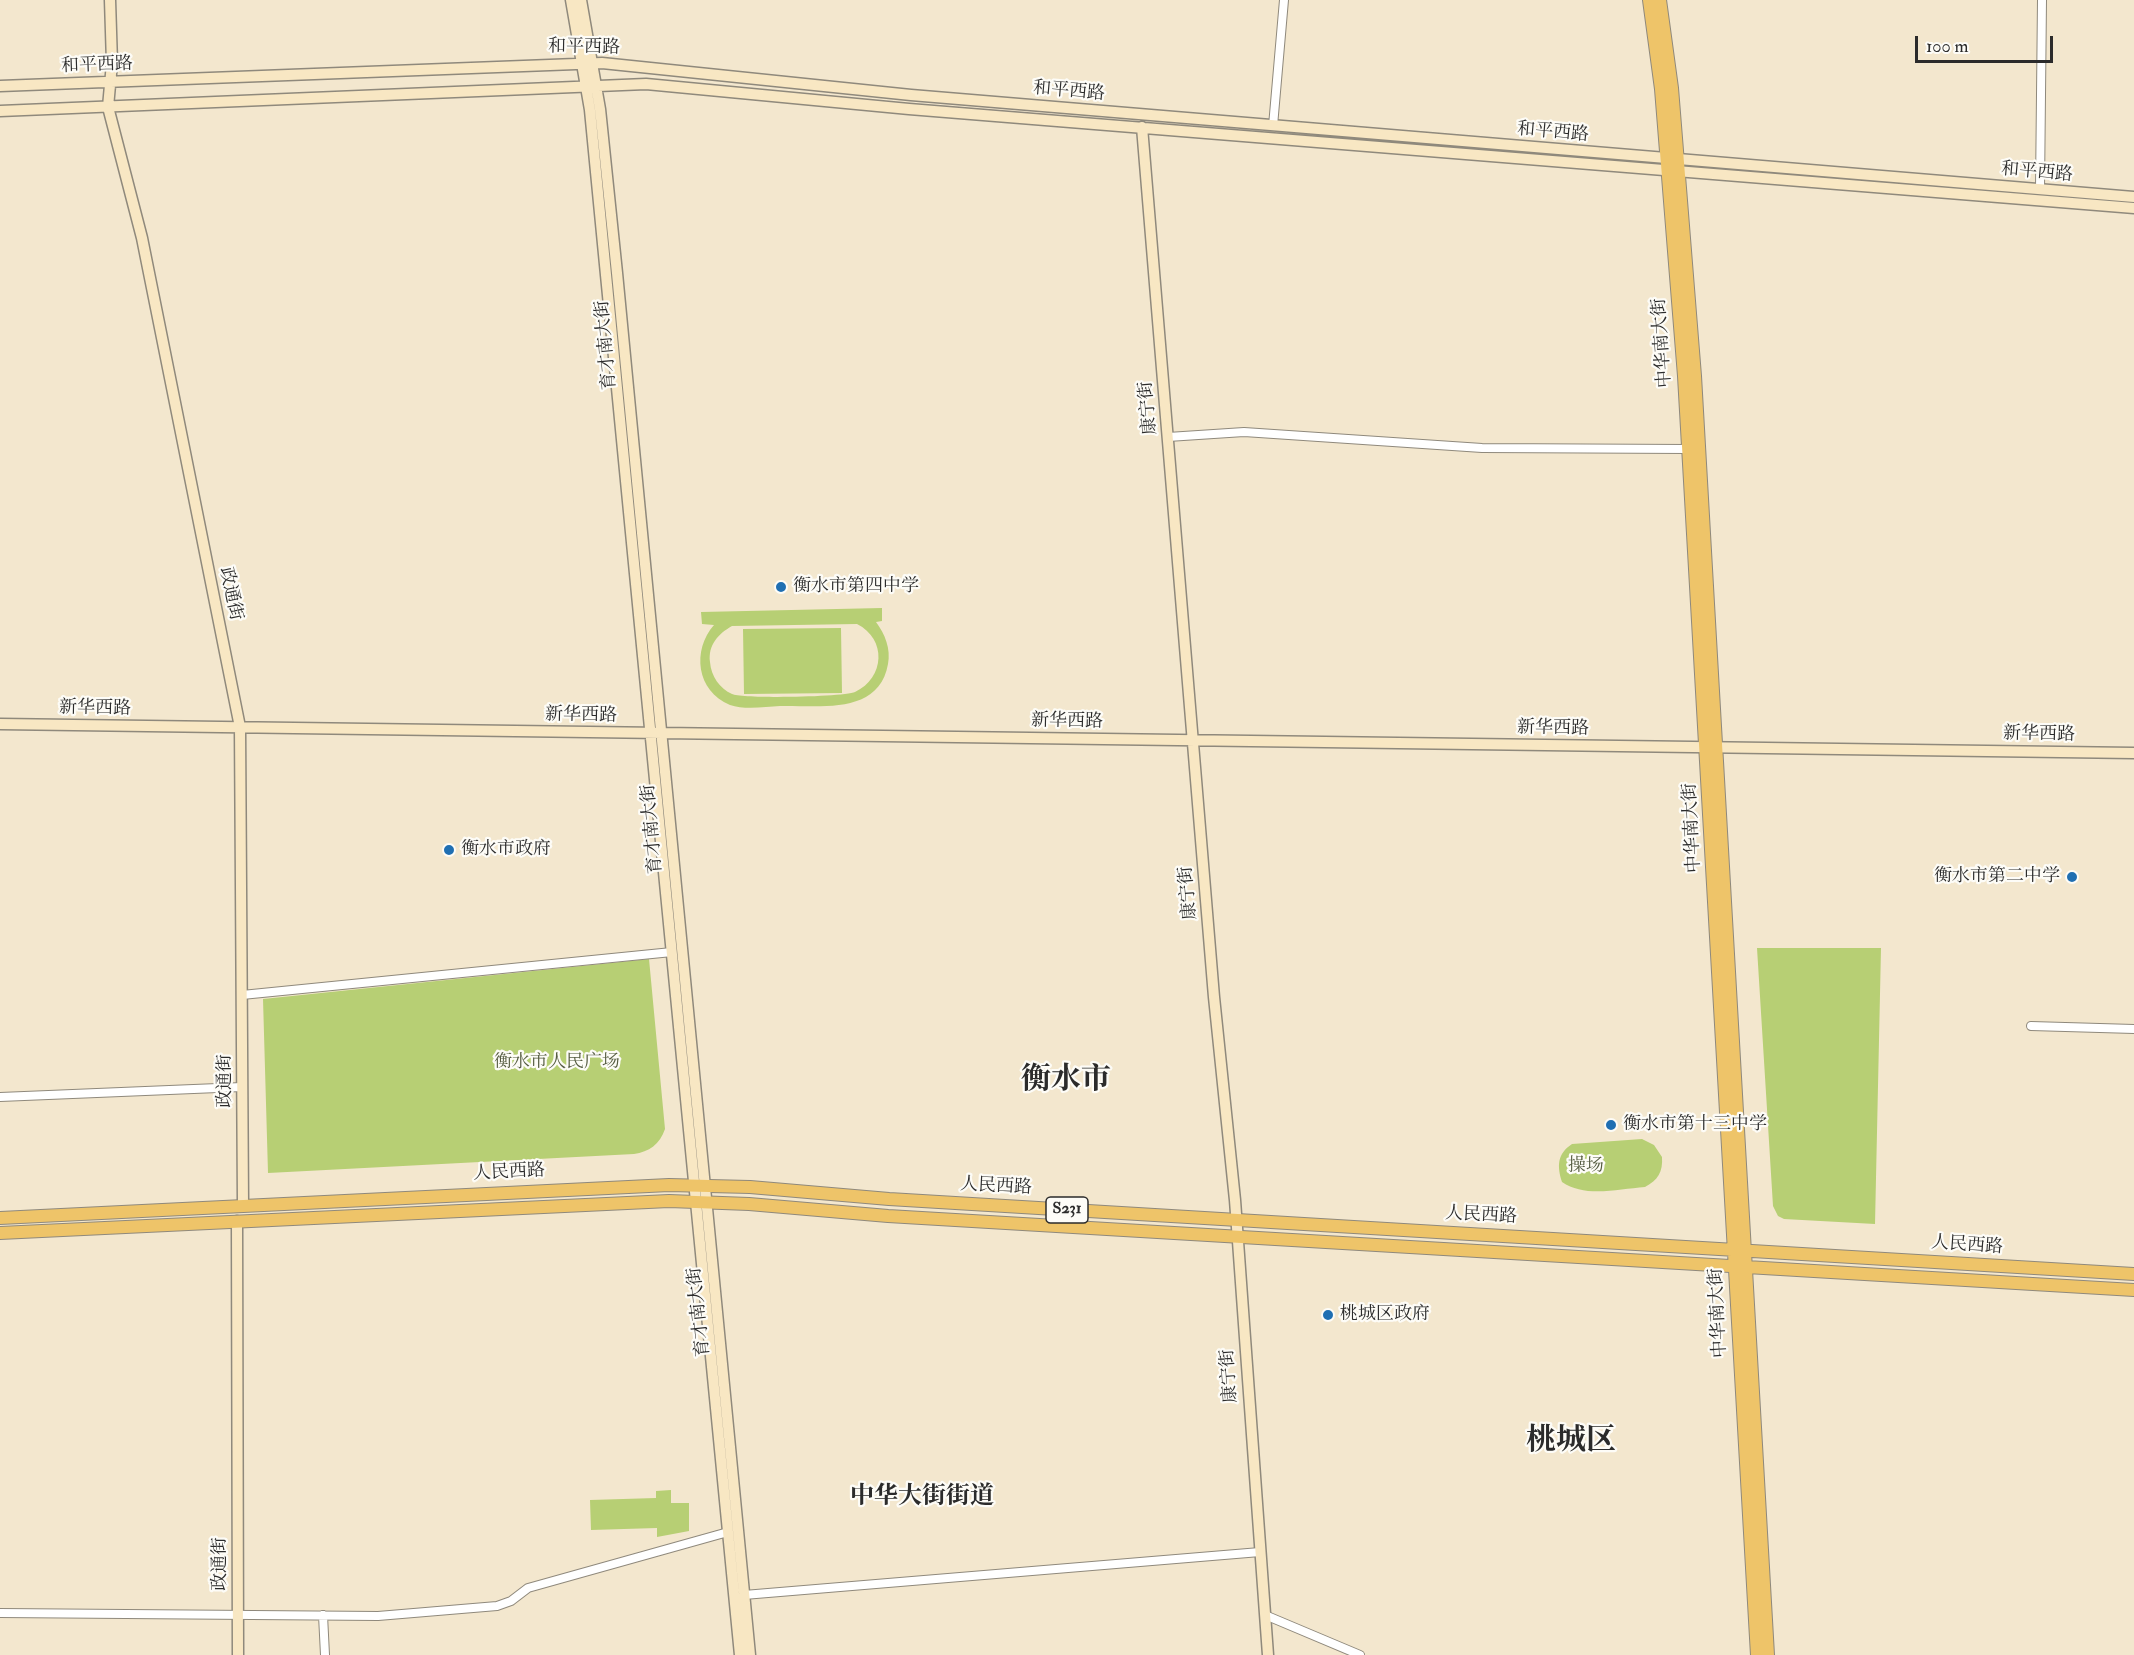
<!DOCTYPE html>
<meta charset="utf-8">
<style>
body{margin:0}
#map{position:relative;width:2134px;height:1655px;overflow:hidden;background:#f3e7ce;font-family:"IM FELL Double Pica",serif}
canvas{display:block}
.scale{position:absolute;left:1915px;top:36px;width:138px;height:27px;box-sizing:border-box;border:3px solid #2b2b2b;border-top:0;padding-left:8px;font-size:18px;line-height:21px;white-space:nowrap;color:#2b2b2b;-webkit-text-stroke:4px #fdfcf7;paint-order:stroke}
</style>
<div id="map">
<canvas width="2134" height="1655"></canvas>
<div class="scale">100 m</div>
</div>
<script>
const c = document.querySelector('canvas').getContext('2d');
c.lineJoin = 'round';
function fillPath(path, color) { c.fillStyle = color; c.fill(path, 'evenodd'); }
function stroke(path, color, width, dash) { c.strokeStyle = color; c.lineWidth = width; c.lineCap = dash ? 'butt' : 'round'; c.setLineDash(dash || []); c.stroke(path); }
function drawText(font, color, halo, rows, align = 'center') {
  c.font = font + ' "IM FELL Double Pica","Noto Serif SC",serif'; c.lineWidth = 4.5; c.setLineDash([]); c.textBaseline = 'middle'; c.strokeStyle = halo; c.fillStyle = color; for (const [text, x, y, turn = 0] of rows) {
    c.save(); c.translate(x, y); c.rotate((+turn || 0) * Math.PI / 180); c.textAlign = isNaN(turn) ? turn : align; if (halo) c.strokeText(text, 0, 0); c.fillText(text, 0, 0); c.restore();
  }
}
fillPath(new Path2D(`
 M882 608V621L876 622C885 634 891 649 888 664 879 716 818 705 780 706 765 707 744 710 730 705 696 691 692 650 714 625L702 624 701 612ZM857 624C887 639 885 678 855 692 845 697 742 699 732 694 720 689 711 676 710 662 708 645 718 634 732 626Z
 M841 628 842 693 744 694 743 629Z
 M1757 948H1881L1875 1224 1784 1219 1778 1216 1773 1206Z
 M649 959 665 1129C660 1144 649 1152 634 1154L268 1173 263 999Z
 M1642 1139 1654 1145 1662 1157C1663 1172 1658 1180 1645 1187 1618 1189 1585 1198 1562 1182 1557 1166 1557 1154 1572 1144Z
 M671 1490V1503H689V1531L657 1537V1528L591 1530 590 1500 656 1498V1491Z`), '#b7cf74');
const street = new Path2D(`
 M1273 126 1284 0
 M2040 189 2042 0
 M1168 437 1244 432 1482 448 1688 449
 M242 995 672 952
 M2031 1026 2134 1029
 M0 1097 242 1087
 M744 1595 1260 1552
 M0 1613 378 1616 497 1606 511 1601 528 1588 728 1532
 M323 1615 325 1655
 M1265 1615 1360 1655`);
const secondary = new Path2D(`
 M110 0 112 63 108 107 142 238 240 727 243 1205
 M571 0 590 110 740 1655
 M581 0 600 109 617 273 750 1655
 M0 86 602 63 911 95 2134 197
 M0 111 646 84 909 109 2134 208
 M1142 127 1214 997 1235 1200 1268 1655
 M0 724 2134 753
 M237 1221 238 1655`);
const primary = new Path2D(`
 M1649 0 1661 89 1684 376 1757 1655
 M1660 0 1672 88 1695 376 1768 1655
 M0 1218 669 1185 750 1187 889 1199 2134 1274
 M0 1233 669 1201 749 1204 888 1216 2134 1290`);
stroke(street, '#8f897c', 10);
stroke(secondary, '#8f897c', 13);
stroke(primary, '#8f897c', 14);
stroke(street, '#fff', 8);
stroke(secondary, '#f8e7c3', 10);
stroke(primary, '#eec469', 12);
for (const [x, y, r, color] of [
 [781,587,6,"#1f6fb2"],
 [449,850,6,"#1f6fb2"],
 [2072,877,6,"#1f6fb2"],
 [1611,1125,6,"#1f6fb2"],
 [1328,1315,6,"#1f6fb2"]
]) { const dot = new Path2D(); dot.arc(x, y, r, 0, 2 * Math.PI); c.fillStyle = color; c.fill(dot); stroke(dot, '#fdfcf7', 2); }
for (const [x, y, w] of [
 [1067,1210,42]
]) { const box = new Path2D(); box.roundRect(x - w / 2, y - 13, w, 26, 4.5); c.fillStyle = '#fdfcf7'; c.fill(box); stroke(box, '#2b2b2b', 1.5); }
drawText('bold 16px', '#2b2b2b', null, [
 ["S231",1067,1210]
]);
drawText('18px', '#2b2b2b', '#fdfcf7', [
 ["和平西路",584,48,1],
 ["和平西路",97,66,-2],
 ["和平西路",1069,92,5],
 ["和平西路",1553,133,5],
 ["和平西路",2037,173,5],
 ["中华南大街",1663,343,-94],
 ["育才南大街",607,345,-95],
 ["康宁街",1149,408,-95],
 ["政通街",230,594,78],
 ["新华西路",95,709,1],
 ["新华西路",581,716,1],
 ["新华西路",1067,722,1],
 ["新华西路",1553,729,1],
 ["新华西路",2039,735,1],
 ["中华南大街",1693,828,-93],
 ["育才南大街",653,829,-95],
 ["康宁街",1189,893,-95],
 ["政通街",226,1081,-90],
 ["人民西路",509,1173,-3],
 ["人民西路",996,1187,3],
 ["人民西路",1481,1216,3],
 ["人民西路",1967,1246,4],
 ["育才南大街",700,1312,-96],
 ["中华南大街",1719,1313,-93],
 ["康宁街",1230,1376,-94],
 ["政通街",221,1564,-90]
]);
drawText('18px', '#2b2b2b', '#fdfcf7', [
 ["衡水市第四中学",793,587],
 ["衡水市政府",461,850],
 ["衡水市第二中学",2060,877,"right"],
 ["衡水市第十三中学",1623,1125],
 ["桃城区政府",1340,1315]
], 'left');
drawText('18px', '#555c41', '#fdfcf7', [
 ["衡水市人民广场",557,1063],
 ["操场",1586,1167]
]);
drawText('bold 24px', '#2b2b2b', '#fdfcf7', [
 ["中华大街街道",922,1498]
]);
drawText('bold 30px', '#2b2b2b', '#fdfcf7', [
 ["衡水市",1066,1082],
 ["桃城区",1571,1443]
]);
</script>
